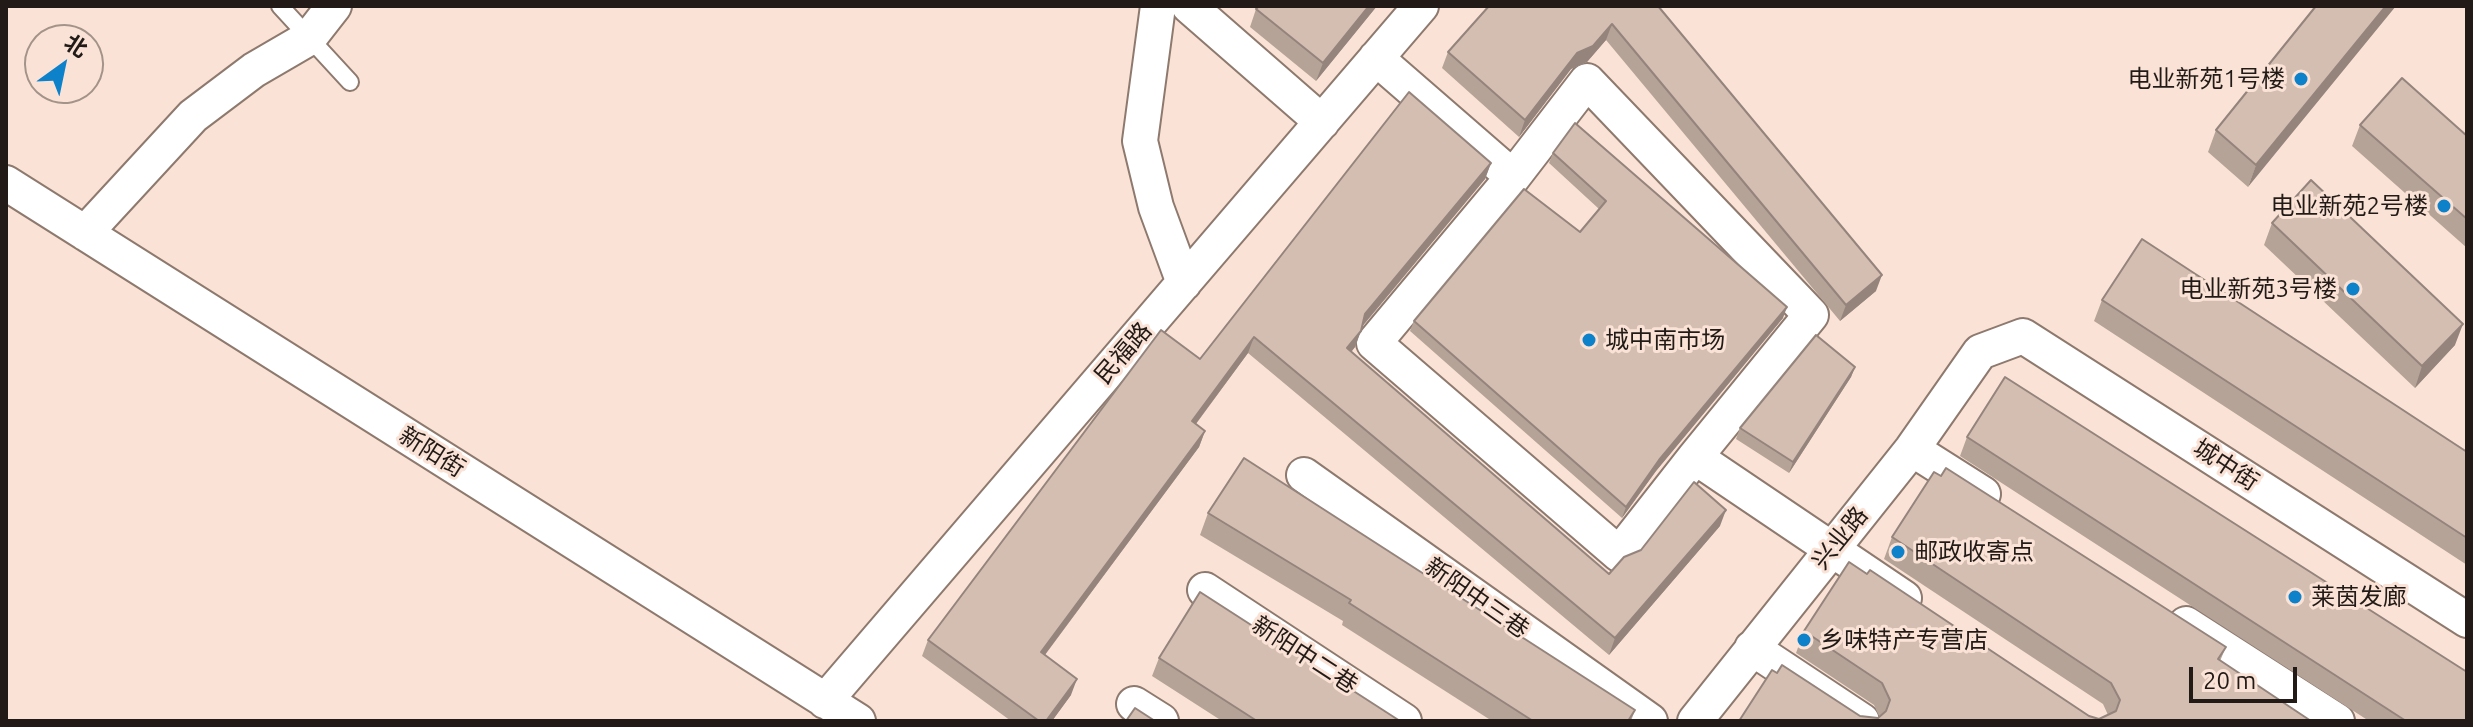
<!DOCTYPE html>
<meta charset="utf-8">
<style>
body{margin:0}
#map{position:relative;width:2473px;height:727px;overflow:hidden;background:#fae3d6;font-family:Ubuntu,"Noto Sans SC",sans-serif}
canvas{display:block}
.frame{position:absolute;inset:0;border:8px solid #221a16;pointer-events:none}
.north{position:absolute;left:24px;top:24px;width:80px;height:80px;box-sizing:border-box;background:#fae3d6;border:2px solid #a49389;border-radius:50%;rotate:33deg;font-size:22px;font-weight:700;line-height:32px;text-align:center;color:#221a16}
.north::after{content:'';display:block;margin:auto;width:28px;height:36px;background:#0d82cb;clip-path:polygon(50% 0,100% 100%,50% 72%,0 100%)}
.scale{position:absolute;left:2189px;top:667px;width:108px;height:36px;box-sizing:border-box;border:4px solid #221a16;border-top:0;padding-left:10px;font-size:24px;line-height:28px;white-space:nowrap;color:#221a16;-webkit-text-stroke:6px #fae3d6;paint-order:stroke}
</style>
<div id="map">
<canvas width="2473" height="727"></canvas>
<div class="frame"></div>
<div class="north">北</div>
<div class="scale">20 m</div>
</div>
<script>
const c = document.querySelector('canvas').getContext('2d');
c.lineJoin = 'round';
function stroke(path, color, width, dash) { c.strokeStyle = color; c.lineWidth = width; c.lineCap = dash ? 'butt' : 'round'; c.setLineDash(dash || []); c.stroke(path); }
function fillPath(path, color) { c.fillStyle = color; c.fill(path, 'evenodd'); }
function drawText(font, color, halo, rows, align = 'center') {
  c.font = font + ' Ubuntu,"Noto Sans SC",sans-serif'; c.lineWidth = 6; c.setLineDash([]); c.textBaseline = 'middle'; c.strokeStyle = halo; c.fillStyle = color; for (const [text, x, y, turn = 0] of rows) {
    c.save(); c.translate(x, y); c.rotate((+turn || 0) * Math.PI / 180); c.textAlign = isNaN(turn) ? turn : align; if (halo) c.strokeText(text, 0, 0); c.fillText(text, 0, 0); c.restore();
  }
}
const lane = new Path2D(`
 M280 6 350 82`);
const street = new Path2D(`
 M1158 6 1140 141 1156 207 1184 283
 M1189 6 1322 122
 M1376 58 1513 177 1374 343 1619 554 1695 457 1904 598
 M1513 177 1587 81 1811 315 1695 457
 M6 183 858 721
 M85 233 193 116 254 70 309 38 334 6
 M1912 449 1983 494
 M1304 475 1650 721
 M1205 590 1404 721
 M2186 624 2337 721
 M1752 648 1862 721
 M825 701 1421 6
 M1134 704 1161 721
 M1695 721 1912 449 1980 352 2023 336 2467 620`);
stroke(lane, '#8e796e', 20);
stroke(street, '#8e796e', 38);
stroke(lane, '#fff', 16);
stroke(street, '#fff', 34);
fillPath(new Path2D(`
 M1377 6 1316 81 1250 27 1256 9Z
 M1658 6 1876 291 1840 321 1606 40 1587 62 1571 69 1519 137 1442 68 1448 52Z
 M2316 6 2248 187 2208 152 2216 130Z
 M2360 125 2467 136V248L2352 146Z
 M1553 153 1783 318 1656 471 1622 518 1410 331 1414 321 1580 232 1599 209 1549 163Z
 M1491 163 1485 179 1362 327 1355 347 1351 352 1609 574 1720 526 1609 655 1248 353 1196 424 1205 431 1199 447 1045 655 1071 695 1052 721H1011L922 656 928 640 1200 359Z
 M2272 223 2455 345 2415 388 2264 245Z
 M2102 300 2467 452V565L2094 321Z
 M1855 367 1851 377 1789 473 1736 439 1740 428Z
 M1967 437 2467 721H2369L1960 456Z
 M1208 513 1635 710 1631 721H1492L1342 625 1343 621 1200 535Z
 M1892 537 2226 647 2220 661 2311 721H1739L1860 716 1878 718 1879 716 1874 705 1796 653 1804 631 2099 719 2108 715 2103 704 1884 559Z
 M1159 658 1400 721H1222L1152 676Z`), '#b6a398');
fillPath(new Path2D(`
 M1369 6H1377L1316 81 1323 63Z
 M2386 6H2396L2248 187 2256 165Z
 M1612 24 1606 40 1587 62 1571 69 1519 137 1525 120 1577 53Z
 M1491 163 1485 179 1359 330 1365 314Z
 M1882 275 1876 291 1840 321 1846 305Z
 M1787 307 1783 318 1656 471 1622 518 1626 507 1659 460Z
 M2463 324 2455 345 2415 388 2422 366Z
 M1361 331 1355 347 1341 365 1347 348Z
 M1254 337 1248 353 1186 437 1192 421Z
 M1855 367 1851 377 1789 473 1793 462Z
 M1205 431 1199 447 1035 668 1041 652Z
 M1726 510 1720 526 1609 655 1615 638Z
 M1077 679 1071 695 1052 721H1046Z`), '#94847c');
const building = new Path2D(`
 M1259 6H1369L1323 63 1256 9Z
 M1489 6H1658L1882 275 1846 305 1612 24 1593 46 1577 53 1525 120 1448 52Z
 M2316 6H2386L2256 165 2216 130Z
 M2402 78 2467 136V219L2360 125Z
 M1409 92 1491 163 1365 314 1361 331 1347 348 1609 574 1624 557 1641 550 1694 482 1726 510 1615 638 1254 337 1192 421 1205 431 1041 652 1077 679 1046 721H1039L928 640 1161 330 1200 359Z
 M1575 123 1787 307 1659 460 1626 507 1414 321 1524 189 1580 232 1606 201 1553 153Z
 M2311 180 2463 324 2422 366 2272 223Z
 M2142 239 2467 452V538L2102 300Z
 M1816 335 1855 367 1793 462 1740 428Z
 M2005 377 2467 672V721H2406L1967 437Z
 M1244 458 1635 710 1628 721H1533L1349 603 1351 600 1208 513Z
 M1946 468 2226 647 2218 659 2311 721H1739L1772 670 1777 673 1782 665 1860 716 1878 718 1886 711 1890 700 1882 683 1804 631 1849 562 1867 574 1870 570 2089 716 2099 719 2116 711 2120 700 2111 683 1892 537 1934 472 1941 476Z
 M1200 592 1400 721H1257L1159 658Z
 M1135 708 1155 721H1126Z`);
fillPath(building, '#d4bdb1');
stroke(building, '#94847c', 2);
for (const [x, y, r, color] of [
 [2301,79,8,"#0d82cb"],
 [2444,206,8,"#0d82cb"],
 [2353,289,8,"#0d82cb"],
 [1589,340,8,"#0d82cb"],
 [1898,552,8,"#0d82cb"],
 [2295,597,8,"#0d82cb"],
 [1804,640,8,"#0d82cb"]
]) { const dot = new Path2D(); dot.arc(x, y, r, 0, 2 * Math.PI); c.fillStyle = color; c.fill(dot); stroke(dot, '#fae3d6', 3); }
drawText('24px', '#221a16', '#fae3d6', [
 ["电业新苑1号楼",2285,79,"right"],
 ["电业新苑2号楼",2428,206,"right"],
 ["电业新苑3号楼",2337,289,"right"],
 ["城中南市场",1605,340],
 ["邮政收寄点",1914,552],
 ["莱茵发廊",2311,597],
 ["乡味特产专营店",1820,640]
], 'left');
drawText('24px', '#221a16', '#fae3d6', [
 ["民福路",1123,353,-49],
 ["新阳街",432,452,32],
 ["城中街",2226,465,33],
 ["兴业路",1840,538,-51],
 ["新阳中三巷",1477,598,35],
 ["新阳中二巷",1305,655,33]
]);
</script>
